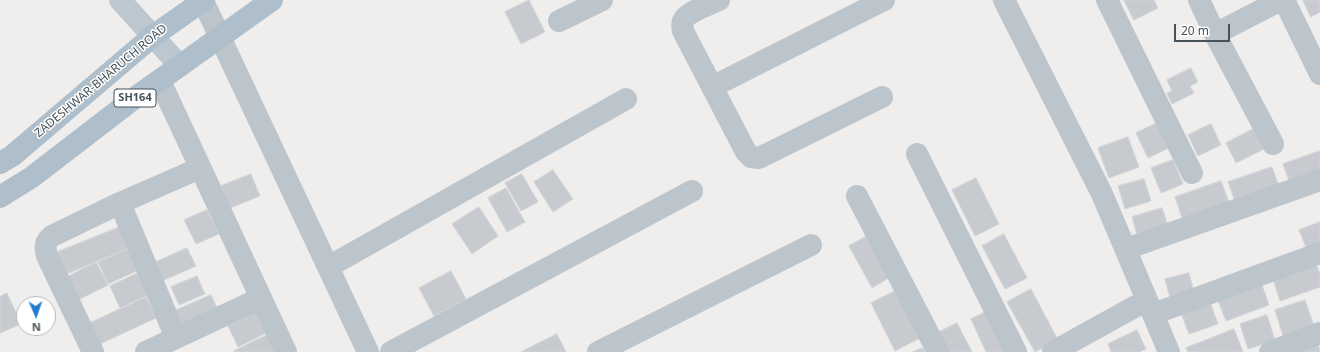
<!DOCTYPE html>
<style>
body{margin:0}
#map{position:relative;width:1320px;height:352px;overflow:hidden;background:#f0eded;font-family:"Noto Sans",sans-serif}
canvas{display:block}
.north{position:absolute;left:16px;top:296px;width:40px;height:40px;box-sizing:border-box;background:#fff;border:1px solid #b5babd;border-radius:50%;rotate:178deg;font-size:11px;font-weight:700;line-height:16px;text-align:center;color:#475259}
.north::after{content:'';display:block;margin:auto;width:14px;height:18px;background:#267dd0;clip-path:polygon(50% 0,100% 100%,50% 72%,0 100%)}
.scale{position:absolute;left:1174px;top:24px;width:56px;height:18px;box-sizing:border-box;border:2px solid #475259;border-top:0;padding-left:5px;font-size:12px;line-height:14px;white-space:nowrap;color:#475259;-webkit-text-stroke:3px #fff;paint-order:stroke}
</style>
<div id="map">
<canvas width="1320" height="352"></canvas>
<div class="north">N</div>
<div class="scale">20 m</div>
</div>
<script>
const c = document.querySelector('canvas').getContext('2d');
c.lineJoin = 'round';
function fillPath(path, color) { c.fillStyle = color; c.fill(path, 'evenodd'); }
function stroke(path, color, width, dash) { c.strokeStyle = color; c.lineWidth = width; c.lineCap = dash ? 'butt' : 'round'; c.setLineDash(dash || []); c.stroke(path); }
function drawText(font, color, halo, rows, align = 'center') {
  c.font = font + ' "Noto Sans",sans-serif'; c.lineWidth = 3; c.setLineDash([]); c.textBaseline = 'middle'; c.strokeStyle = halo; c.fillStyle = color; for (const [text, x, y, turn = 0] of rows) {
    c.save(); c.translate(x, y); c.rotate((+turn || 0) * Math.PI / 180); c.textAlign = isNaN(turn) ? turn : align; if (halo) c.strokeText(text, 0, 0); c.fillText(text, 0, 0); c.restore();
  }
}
const building = new Path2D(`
 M529 0 545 32 521 44 505 12Z
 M1124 0H1154L1158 8 1134 20Z
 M1303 0H1320V12L1311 17Z
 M1191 68 1198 82 1190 86 1194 93 1172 104 1167 93 1172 91 1167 80Z
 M1157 123 1169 148 1148 158 1136 133Z
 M1211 124 1221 145 1198 156 1188 135Z
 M1253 129 1264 149 1236 163 1226 143Z
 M1128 137 1139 167 1109 178 1098 148Z
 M1320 151V174L1290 184 1283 164Z
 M1173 160 1183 184 1161 193 1151 168Z
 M1272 167 1280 189 1236 204 1228 182Z
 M553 170 573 199 553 212 534 182Z
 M251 174 260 196 230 208 221 186Z
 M522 174 538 202 521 211 505 183Z
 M976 178 999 224 975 236 952 190Z
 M1144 179 1151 201 1125 209 1118 186Z
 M1221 181 1231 208 1184 224 1175 197Z
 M506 188 525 222 507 232 488 198Z
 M479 207 498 236 472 254 452 224Z
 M1162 208 1169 229 1138 238 1132 217Z
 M207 210 219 234 196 244 184 220Z
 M1320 222V246L1307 250 1299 230Z
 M122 226 131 247 64 275 55 253Z
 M1004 234 1027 278 1005 289 982 246Z
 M869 235 892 276 872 288 849 246Z
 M132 247 141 269 108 284 98 262Z
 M187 248 196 266 162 281 154 263Z
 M96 262 108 285 78 300 67 277Z
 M1316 264 1320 274V287L1280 301 1273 279Z
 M451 271 466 299 434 316 419 288Z
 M138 273 148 295 120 308 110 286Z
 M1189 273 1194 292 1170 298 1165 279Z
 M197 276 205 294 179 305 171 287Z
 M1261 282 1269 305 1226 321 1217 298Z
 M899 289 922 337 895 351 871 303Z
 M1031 289 1058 340 1035 352 1007 302Z
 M7 293 21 324 0 333V297Z
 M211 295 220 314 183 331 174 311Z
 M146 297 156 318 100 344 90 323Z
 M1305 300 1314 326 1283 336 1275 310Z
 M1210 302 1218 324 1189 334 1181 313Z
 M992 309 1011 352H986L971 319Z
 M258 311 268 332 238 347 228 326Z
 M1267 315 1275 340 1248 349 1240 324Z
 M957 323 972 352H942L933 335Z
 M1234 329 1243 352H1188L1186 348Z
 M1137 330 1146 349 1139 352H1111L1108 344Z
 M269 334 278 352H234V351Z
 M557 334 566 352H521Z
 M1318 343 1320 352H1290Z
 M923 348 925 352H913Z`);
fillPath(building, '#c7cbcf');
stroke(building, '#d1d4d8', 1);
stroke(new Path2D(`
 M719 0C711 4 690 11 684 19 682 22 682 27 683 31L746 152 751 157 759 158 882 97
 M1004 0 1102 194 1169 352
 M1107 0 1192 173
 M1199 0 1215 34 1273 144
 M1284 0 1320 74
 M203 1 368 352
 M559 21 602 0
 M1215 34 1281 0
 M160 81 286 352
 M712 87 884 0
 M917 154 1016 352
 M857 196 938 352
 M120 203 176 338
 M1126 249 1320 180
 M328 267 626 99
 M1153 314 1320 253
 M93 352 47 256C45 248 44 242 52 236L120 203 200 168
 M146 352 261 298
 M391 352 692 191
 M598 352 811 245
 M1053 352 1147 300
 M1270 352 1320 333`), '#bcc5cb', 22);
stroke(new Path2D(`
 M120 0 180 66`), '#bcc7d0', 22);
stroke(new Path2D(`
 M0 163 12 156 153 36 204 0
 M0 197 32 177 136 97 272 0`), '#aebeca', 22);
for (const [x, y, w] of [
 [135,98,42]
]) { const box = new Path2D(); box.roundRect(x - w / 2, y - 9, w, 18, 3); c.fillStyle = '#fff'; c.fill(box); stroke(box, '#475259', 1); }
drawText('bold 11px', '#475259', null, [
 ["SH164",135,98]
]);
drawText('12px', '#475259', '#fff', [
 ["ZADESHWAR-BHARUCH ROAD",101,81,-40]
]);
</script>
